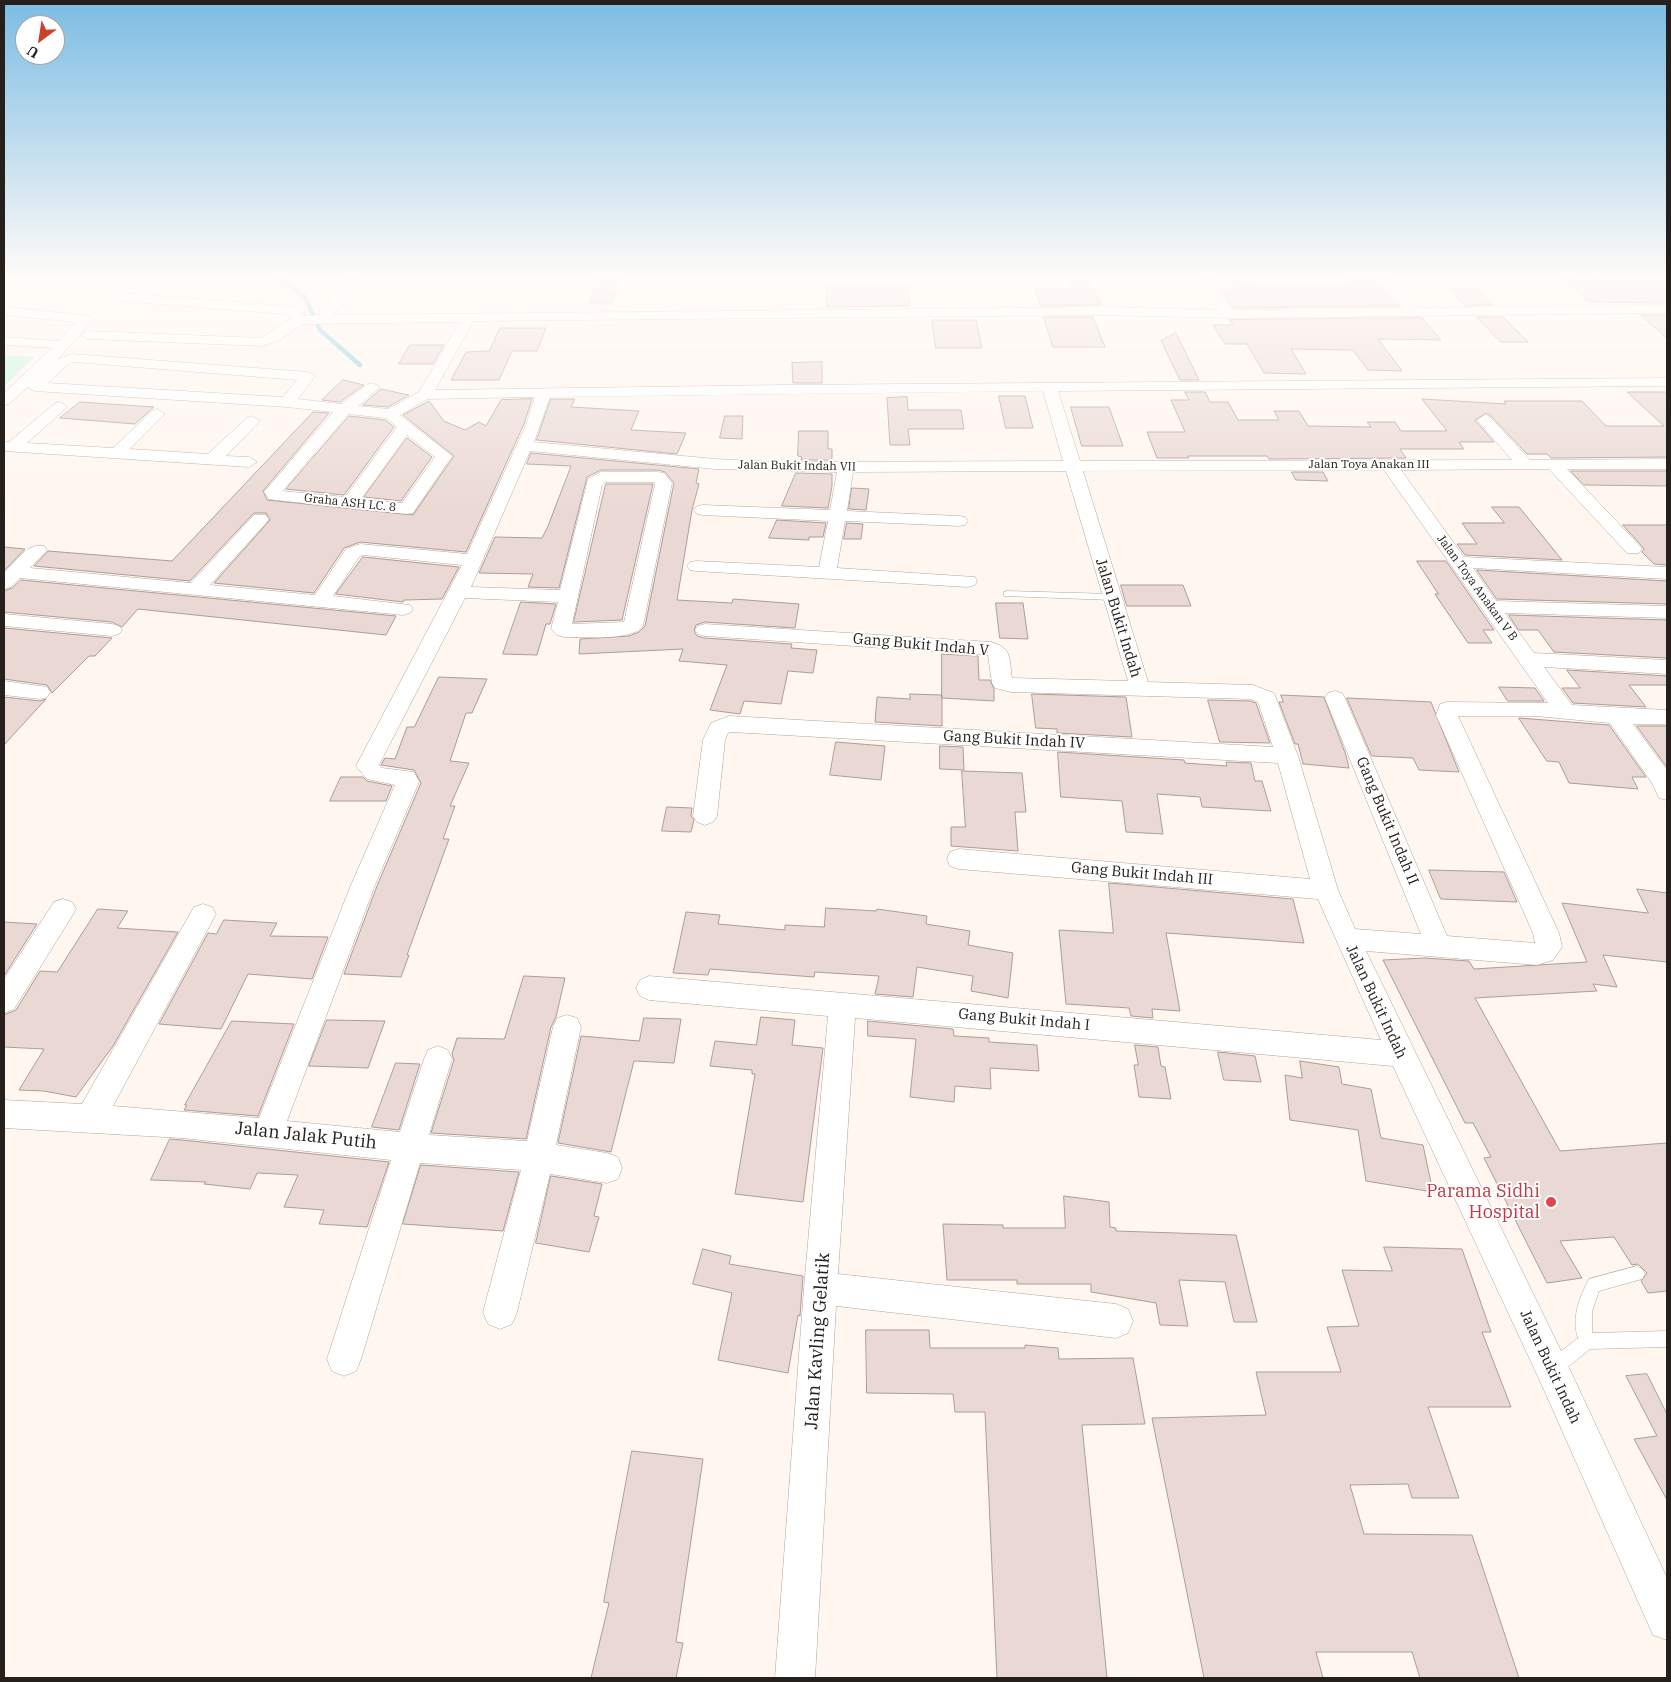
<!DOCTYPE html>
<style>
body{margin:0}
#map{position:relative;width:1671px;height:1682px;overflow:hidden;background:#fff6f0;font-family:"IBM Plex Serif",serif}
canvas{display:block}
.frame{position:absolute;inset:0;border:5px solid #25201c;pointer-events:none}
.north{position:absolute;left:15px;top:15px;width:50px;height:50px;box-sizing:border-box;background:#fff;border:1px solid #a8a6a4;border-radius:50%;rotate:211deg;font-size:14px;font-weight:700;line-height:20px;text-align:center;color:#25201c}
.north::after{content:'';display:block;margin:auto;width:18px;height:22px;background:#cc412b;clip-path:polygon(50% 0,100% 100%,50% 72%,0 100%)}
</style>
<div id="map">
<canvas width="1671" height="1682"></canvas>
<div class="frame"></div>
<div class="north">U</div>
</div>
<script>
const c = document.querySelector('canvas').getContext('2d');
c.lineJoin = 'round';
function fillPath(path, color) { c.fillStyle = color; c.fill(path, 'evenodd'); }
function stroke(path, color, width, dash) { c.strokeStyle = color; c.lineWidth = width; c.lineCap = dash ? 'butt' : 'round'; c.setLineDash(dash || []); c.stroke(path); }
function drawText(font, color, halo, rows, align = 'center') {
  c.font = font + ' "IBM Plex Serif",serif'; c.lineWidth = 4; c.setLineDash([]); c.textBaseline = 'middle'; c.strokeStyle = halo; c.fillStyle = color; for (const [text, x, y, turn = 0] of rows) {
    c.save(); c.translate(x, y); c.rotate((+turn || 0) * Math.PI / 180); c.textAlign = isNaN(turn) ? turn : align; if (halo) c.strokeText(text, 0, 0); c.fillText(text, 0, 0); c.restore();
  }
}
fillPath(new Path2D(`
 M4 355 34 357 4 386Z`), '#c1f5db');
stroke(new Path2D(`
 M278 278 305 297 320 330 360 365`), '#7ac9db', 4.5);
const building = new Path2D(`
 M598 278H621L612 303H589Z
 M1349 278H1373L1399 306 1233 308 1221 290H1238L1233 283H1257L1259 286 1355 284Z
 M1564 280 1658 281 1667 288V303L1589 302Z
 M1068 281H1090L1102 305 1040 306 1035 289H1071Z
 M827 284 907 286 910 306 827 307Z
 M1449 288H1475L1492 305 1466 306Z
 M1641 315H1667V338Z
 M1044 317H1093L1105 347H1053Z
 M1477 317H1503L1528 342H1501Z
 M1422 318 1441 340 1378 339 1402 371 1368 370 1353 350 1291 349 1306 374 1264 373 1247 344H1225L1213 325H1233L1230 320Z
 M932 320H976L982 348H936Z
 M500 328H546L537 351H512L499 380H451L466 352 489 351Z
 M1176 333 1199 380H1180L1161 341Z
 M410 345H444L433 364H399Z
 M822 362V383H793L792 363Z
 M343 380 364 385 340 402 322 400Z
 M381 389 409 395 388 407 363 405Z
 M1185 392H1205L1210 402H1228L1238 420H1279L1274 411H1299L1308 426 1371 427 1367 422H1395L1401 431H1447L1422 399 1506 404 1504 401H1582L1606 426H1664L1627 392H1667V457L1551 458 1547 454H1527L1491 416 1486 413 1475 420 1494 442H1459L1464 449H1400L1406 458 1269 459 1267 456H1188L1189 458H1157L1147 432H1185L1171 400H1189Z
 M999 396H1025L1033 428H1006Z
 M907 397 908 410H961L964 429H908L910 445H890L887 398Z
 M532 399 524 424 466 552 360 542 344 548 314 593 214 583 270 520 266 513H254L190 581 34 566 48 551 172 561 313 412 329 413 263 491 267 500 413 515 454 456 403 415 429 401 444 421 465 430 479 422 486 426 501 400Z
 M551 399H575L571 407 639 411 631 430 686 433 677 454 537 440Z
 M80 402 154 407 135 424 60 418Z
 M1071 407H1109L1123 446H1082Z
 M349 416 385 420 394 427 344 495 286 489Z
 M725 416H743L742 439 720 438Z
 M799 431H828V449H832V460H801L802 457 798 456Z
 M407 438 432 457 401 501 364 497Z
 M531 453 699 469 696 483 699 484 692 510 677 600 732 603 733 599 799 604 795 628 705 622 696 625 694 631 697 636 705 638 792 644 791 648 817 650 813 673 788 671 781 704 744 701 740 714 710 710 727 665 679 661 683 649 579 654 580 639 629 636 639 632 645 626 674 483 665 472 658 470H601L587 477 559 588 528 587 533 574 479 573 495 537 542 538 548 526 571 466 527 464Z
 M1571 471H1667V486L1584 485Z
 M1292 472H1323L1328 481 1296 480Z
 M796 473 832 474V486L828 508 782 506Z
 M606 484H653L622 620 574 622Z
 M852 488 869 489 866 510 849 509Z
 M1492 507H1519L1562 560 1465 555 1457 544H1477L1462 523H1504Z
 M777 520 826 523 823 537H809V540L769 538Z
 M847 523 863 524 861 539H844Z
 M1623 525H1667V565L1654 564 1642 552 1644 549 1640 544Z
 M4 547 25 549 4 571Z
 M363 557 459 567 442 599 404 600 403 602 336 594Z
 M1417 561H1446L1494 630H1483L1492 643H1468L1435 594H1438Z
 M1477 570 1667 581V604L1497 599Z
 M21 580 396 616 386 635 138 609 122 627 112 622 4 612V591L12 588Z
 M1121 585H1183L1191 606H1127Z
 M521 602 556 604 550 624H546L537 655 503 654Z
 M996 603H1023L1028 639 1000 638Z
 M1509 615 1667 620V658L1554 652 1538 630H1519Z
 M4 628 112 638 95 656H89L52 693 47 685 4 679Z
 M942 654 978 656 979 680H990L994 689V701L942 698Z
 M1567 670 1667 676V685H1629L1646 707 1573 703 1562 688H1580Z
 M439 677 487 679 472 713H466L450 761 469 763 450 806H455L443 839H449L407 955H409L401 977 344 974 377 886 421 783 414 770 381 765 385 758 395 759 407 727H414Z
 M1499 687 1535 688 1544 701H1508Z
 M910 694 942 695V726L875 722 877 697 910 699Z
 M1032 694 1126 697 1132 737 1057 733V729L1036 728Z
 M1281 695 1324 697 1346 755 1349 768 1303 764 1298 744H1295L1279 702H1283Z
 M4 697 40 701 46 699 4 745Z
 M1347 698 1431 702 1459 772 1419 770 1413 758 1372 756Z
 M1208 700 1250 701 1256 703 1270 743 1220 742Z
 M1519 718 1609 725 1646 777H1632L1638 789 1569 783 1559 762 1547 761Z
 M1637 726H1667V767Z
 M836 742 885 746 881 780 830 775Z
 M940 746 963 747 964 770 940 769Z
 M1058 752 1184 760 1185 763 1227 766 1226 762 1251 763 1255 781H1262L1271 811 1202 807 1200 797 1157 794 1163 834 1126 832 1122 801 1061 797Z
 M962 771 1022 773 1026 812H1015L1018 851 951 846V827H965Z
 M341 777H363L367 781 392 786 386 801H330Z
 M667 807 692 808 691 816 694 820 691 832 662 831Z
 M1429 870 1504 872 1517 902 1441 899Z
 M1109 883 1293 899 1304 943 1166 933 1180 1011 1152 1009 1153 1018 1131 1016 1129 1008 1066 1004 1059 930 1113 933Z
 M1637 889 1667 893V962L1603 955 1617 987 1593 984 1597 991 1475 998 1560 1151 1667 1143V1291L1648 1293 1641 1281 1647 1273 1638 1264 1632 1265 1614 1237 1560 1241 1582 1278 1547 1283 1484 1158 1491 1157 1473 1123H1465L1383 960 1425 958 1469 961 1474 969 1587 962 1562 903 1648 913Z
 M826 908 876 911 877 909 927 916 926 924 970 931 968 945 1013 953 1008 998 971 991 973 976 917 967 913 997 875 994 879 976 815 972 814 977 710 969 708 975 673 973 686 912 720 915 718 924 785 930V925L824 927Z
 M98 909 128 911 117 928 178 932 113 1046 76 1097 44 1091 19 1090 44 1049 4 1047V1015L16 1010 40 971 57 972Z
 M224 920 277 923 270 936 328 937 312 979 248 974 221 1029 159 1024 208 933 216 934Z
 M4 922 37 924 4 976Z
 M524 976 565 978 556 1017 551 1027 526 1139 431 1133 454 1060 452 1054 457 1038 504 1039Z
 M761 1017 795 1020 792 1045 823 1048 803 1202 735 1194 755 1074H752V1070L710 1066 715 1041 756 1045Z
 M644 1018 681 1019 674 1063 634 1061 611 1152 558 1143 581 1036 639 1041Z
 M327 1020 385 1021 368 1068 309 1066Z
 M232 1021 294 1024 258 1116 184 1110 187 1105H185Z
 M868 1021 953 1029 954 1036 989 1038V1042L1037 1045 1039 1071 990 1068 991 1089 955 1086 954 1102 910 1097 916 1039 868 1036Z
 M1135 1045 1158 1047 1161 1066 1165 1067 1171 1099 1139 1097 1134 1065H1138Z
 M1218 1052 1255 1056 1261 1082 1224 1080Z
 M1300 1061 1339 1067 1342 1084 1371 1089 1381 1138 1423 1145 1433 1192 1366 1181 1358 1130 1290 1120 1285 1075 1302 1078Z
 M396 1063 420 1064 399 1130 372 1127Z
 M170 1139 182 1140 389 1162 367 1227 319 1224 324 1210 284 1207 298 1175 257 1173 250 1189 204 1184 206 1182 151 1180Z
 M421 1165 519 1172 503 1231 403 1224Z
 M551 1176 602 1184 594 1216 599 1217 589 1252 536 1243Z
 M1064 1196 1109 1202 1110 1227 1116 1228V1231L1236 1235 1257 1322H1234L1225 1282 1179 1280 1188 1326 1160 1325 1156 1303 1091 1292V1284H1017V1280H947L943 1224 1003 1225V1228H1065Z
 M1384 1247 1462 1249 1491 1332H1482L1511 1407H1428L1459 1498H1412L1408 1484 1350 1485 1364 1534 1472 1535 1519 1678H1420L1412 1652H1316L1323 1678H1204L1152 1418 1266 1415 1256 1372H1341L1327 1327 1359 1326 1342 1270 1392 1271Z
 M703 1249 731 1256 729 1264 803 1276 800 1316 798 1315 788 1373 718 1360 732 1293 693 1284Z
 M866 1330H929L930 1348H1025V1345L1058 1348 1059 1359 1133 1358 1145 1424 1082 1425 1107 1678H997L985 1412H955L953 1394 867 1393Z
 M1647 1374 1667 1414V1500L1634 1439 1657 1436 1626 1376Z
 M632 1451 703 1459 676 1642 683 1643 676 1678H591L609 1603 604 1602Z`);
fillPath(building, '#ead8d4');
stroke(building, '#ad9c98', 1);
const service = new Path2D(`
 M1007 591 1112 594 1116 597 1112 600 1004 596V592Z
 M1637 1266 1642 1269 1645 1274 1642 1279 1599 1291 1592 1312V1333L1667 1331V1347L1590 1349 1559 1374 1553 1376 1547 1374 1545 1368 1547 1362 1578 1338C1571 1317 1580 1297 1589 1279Z`);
const minor = new Path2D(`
 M347 278H359L334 315 1102 307 1219 310 1199 278H1211L1232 310 1403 308 1378 278H1390L1417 308 1667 305V313L1228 318 1102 315 473 321 435 390 782 385 1667 378V386L1058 391 1080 461 1512 460 1477 420 1485 415 1490 417 1530 460 1667 459V469H1567L1639 545 1642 549 1639 553H1627L1549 469 1401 470 1464 557 1667 567V579L1473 568 1496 601 1667 606V618L1505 613 1534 653 1667 660V674L1544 667 1572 705 1667 710V724H1633L1667 770V800L1659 798 1652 783 1610 723 1536 716H1458L1559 933 1562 947 1553 960 1537 965 1366 951 1564 1357 1667 1578V1640L1653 1635 1540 1381 1393 1066 855 1018 838 1274 1116 1304 1128 1309 1133 1321 1128 1333 1116 1338 836 1306 815 1678H775L804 1288 828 1016 649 1000 640 996 636 988 640 980 649 976 1381 1040 1318 899 959 869 950 866 947 859 950 852 959 849 1310 879 1278 763 731 732 728 733 725 740 717 816 713 822 705 825 697 822 693 816 703 740 711 723 729 716 1273 747 1258 702 1250 699 1011 692 995 688 992 683 988 655 705 636 698 634 695 630 698 626 705 624 991 642C1013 648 1009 659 1012 678L1128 681 1066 471 853 472 847 511 959 516 965 517 968 521 965 525 959 526 845 521 837 568 975 577 977 581 975 585 968 587 696 571 690 570 687 566 690 562 696 561 819 567 828 521 703 515 697 514 694 510 697 506 703 505 830 510 837 472 715 469 530 451 471 587 560 590 588 479 601 472H658L664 473 672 483 643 626C633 641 582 637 564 637L557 635 551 629 558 602 465 598 379 765 382 768 414 772 419 782 375 885 287 1121 400 1132 424 1059 428 1050 438 1046 448 1050 452 1059 429 1135 527 1141 553 1027 557 1018 567 1015 577 1018 581 1027 556 1145 607 1153 618 1157 622 1168 618 1179 607 1183 550 1174 517 1312 512 1324 500 1329 488 1324 483 1312 521 1170 420 1163 361 1359 356 1371 344 1376 332 1371 327 1359 391 1160 182 1138 4 1128V1100L82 1104 194 907 203 904 212 907 216 914 113 1106 259 1118 351 885 395 785 367 779 356 766 462 565 363 555 359 557 333 596 410 605 413 609 410 613 403 615 20 578 11 587 4 589V573C15 562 28 542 44 546L47 550 30 568 191 583 254 515H266L269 519 266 523 210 585 315 595 346 549 360 544 467 554 526 425 535 397 428 399 400 415 452 456 413 513 407 514 275 500 269 499 264 492 333 412 287 407 35 391 28 387 9 404 4 405V393L52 348 4 345V337L59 341 76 322 4 315V307L91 316 93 319 91 322 58 359 72 354 308 372 315 376 298 399 341 404 368 384 373 383 380 387 358 406 388 409 419 392 460 322 302 324 278 341 262 346 88 339 81 335 88 331 261 338 291 319 286 314 120 301 113 297 120 293 288 306 298 309 303 316 320 315ZM74 362 297 380 283 397 48 383 67 365ZM1043 391 1063 461 779 462 715 459 534 442 550 397ZM348 414 386 418 397 427 345 497 282 491ZM407 435 435 457 402 503 361 499ZM1384 470 1548 703 1447 702 1440 704 1436 715 1533 933 1535 943 1447 936 1345 698 1342 693 1335 691 1328 693 1325 698 1421 934 1355 929 1338 890 1298 756 1274 693 1253 685 1148 682 1083 471ZM605 482H654L655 484 624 622 572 624 602 485Z
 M59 402 64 404 67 407 64 410 27 443 113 448 152 411 157 409 165 414 130 449 208 454 247 418 252 416 260 421 226 456 249 457 257 462 249 467 4 451V441L9 442 54 404Z
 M4 614 112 624 119 626 122 630 119 634 112 636 4 626Z
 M4 681 47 687 50 692 47 697 40 699 4 695Z
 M63 899 72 902 76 909 72 916 14 1009 4 1013V979L54 902Z`);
stroke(service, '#b2a59a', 1);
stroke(minor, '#b2a59a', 1);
fillPath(service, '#fff');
fillPath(minor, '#fff');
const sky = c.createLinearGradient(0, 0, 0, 513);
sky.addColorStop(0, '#7cbce3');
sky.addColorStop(0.54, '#fffbf8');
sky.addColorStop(1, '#fffbf800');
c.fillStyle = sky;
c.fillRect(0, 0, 1671, 513);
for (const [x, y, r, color] of [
 [1551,1202,6,"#e0444e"]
]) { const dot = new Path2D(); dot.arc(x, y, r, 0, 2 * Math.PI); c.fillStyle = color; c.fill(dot); stroke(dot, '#fff', 2); }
drawText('12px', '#25201c', '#fff', [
 ["Jalan Toya Anakan III",1369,465],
 ["Jalan Bukit Indah VII",797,466,1],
 ["Graha ASH LC. 8",350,503,6],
 ["Jalan Toya Anakan V B",1477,588,54]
]);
drawText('15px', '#25201c', '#fff', [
 ["Jalan Bukit Indah",1118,618,73],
 ["Gang Bukit Indah V",921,645,5],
 ["Gang Bukit Indah IV",1014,740,3],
 ["Gang Bukit Indah II",1387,821,67],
 ["Gang Bukit Indah III",1142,874,5],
 ["Jalan Bukit Indah",1376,1002,65],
 ["Gang Bukit Indah I",1024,1020,5],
 ["Jalan Bukit Indah",1550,1367,65]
]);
drawText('18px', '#25201c', '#fff', [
 ["Jalan Jalak Putih",306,1136,6],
 ["Jalan Kavling Gelatik",818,1341,-86]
]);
drawText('18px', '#be3a42', '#fff', [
 ["Parama Sidhi",1540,1192],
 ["Hospital",1540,1213]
], 'right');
</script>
